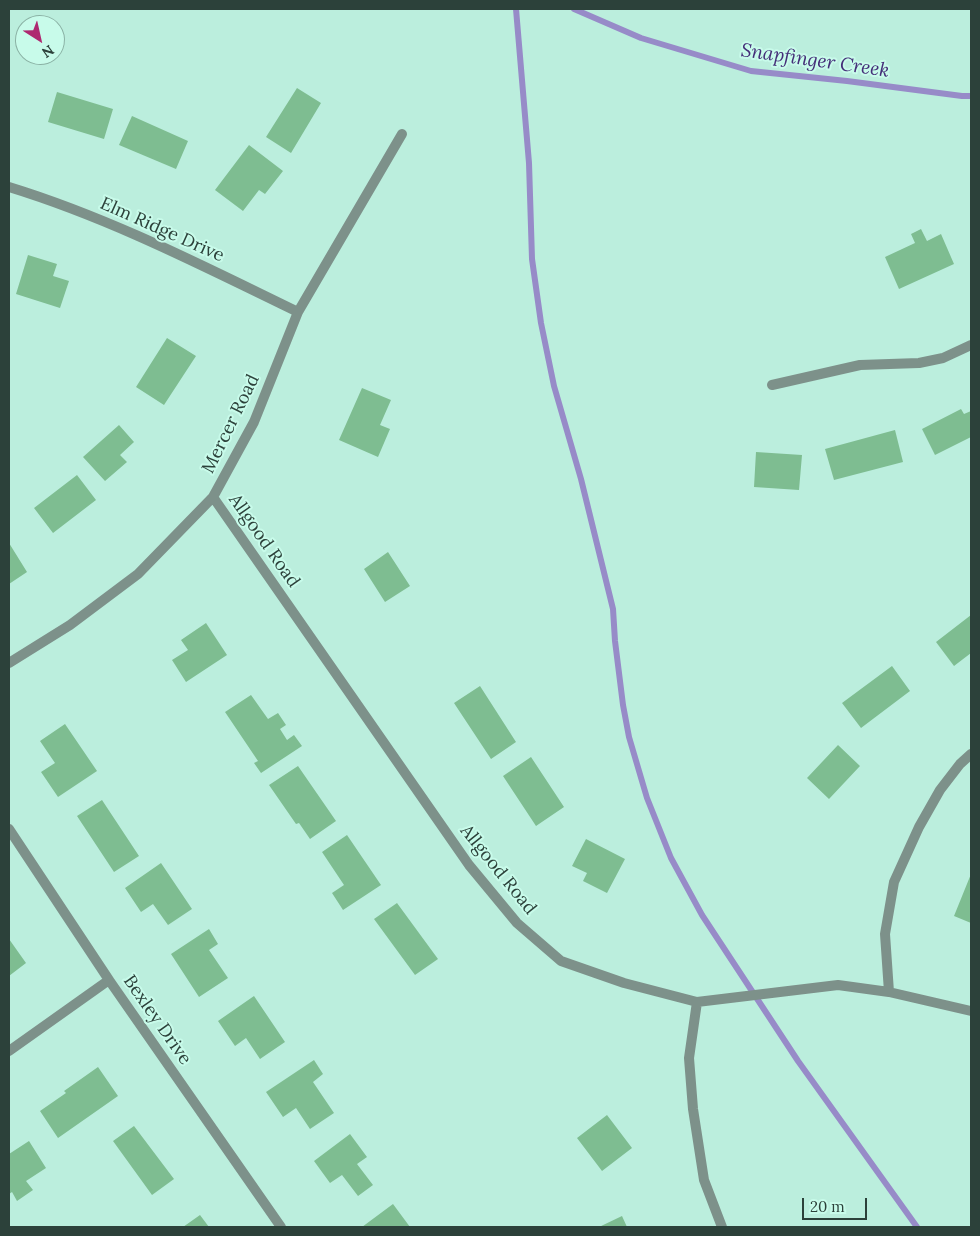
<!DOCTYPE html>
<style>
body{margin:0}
#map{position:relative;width:980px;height:1236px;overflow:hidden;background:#bed;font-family:Lora,serif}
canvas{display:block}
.frame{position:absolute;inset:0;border:10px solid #2c413a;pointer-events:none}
.north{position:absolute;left:15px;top:15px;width:50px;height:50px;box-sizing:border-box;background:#c8fbea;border:1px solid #8ab1a4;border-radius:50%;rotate:145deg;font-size:14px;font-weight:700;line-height:20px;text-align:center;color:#2c413a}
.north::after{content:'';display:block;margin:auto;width:18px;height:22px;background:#ae2970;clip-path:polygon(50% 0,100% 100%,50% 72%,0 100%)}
.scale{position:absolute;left:802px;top:1198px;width:65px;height:22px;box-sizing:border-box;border:2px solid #2c413a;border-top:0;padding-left:6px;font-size:15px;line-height:18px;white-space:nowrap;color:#2c413a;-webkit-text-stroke:4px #c8fbea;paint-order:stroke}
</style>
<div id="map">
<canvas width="980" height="1236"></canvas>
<div class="frame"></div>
<div class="north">N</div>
<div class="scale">20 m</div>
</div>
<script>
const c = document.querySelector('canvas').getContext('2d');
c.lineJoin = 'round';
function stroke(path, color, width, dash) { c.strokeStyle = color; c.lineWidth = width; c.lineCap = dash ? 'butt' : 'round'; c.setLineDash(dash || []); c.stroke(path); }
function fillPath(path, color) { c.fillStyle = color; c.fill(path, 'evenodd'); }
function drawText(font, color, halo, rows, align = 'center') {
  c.font = font + ' Lora,serif'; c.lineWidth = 4; c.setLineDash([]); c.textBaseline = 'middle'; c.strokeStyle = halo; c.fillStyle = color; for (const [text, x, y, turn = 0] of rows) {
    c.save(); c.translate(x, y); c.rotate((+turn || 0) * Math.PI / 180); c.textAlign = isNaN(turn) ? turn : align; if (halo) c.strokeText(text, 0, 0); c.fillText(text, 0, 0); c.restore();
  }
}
stroke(new Path2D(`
 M516 9 529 163 532 259 541 323 554 386 581 479 613 609 615 641 623 705 629 737 647 798 671 858 702 915 798 1061 917 1227
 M574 9 641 38 751 71 847 81 962 96H971`), '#978bc8', 6);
fillPath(new Path2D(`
 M297 88 321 103 291 153 266 137Z
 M57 92 113 109 104 139 48 122Z
 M132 116 188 141 176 169 119 145Z
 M249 145 283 171 265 194 259 190 243 211 215 190Z
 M921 229 927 241 941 234 954 264 899 289 885 257 915 243 911 234Z
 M28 255 57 264 53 276 69 281 60 308 16 294Z
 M167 338 196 356 164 405 136 387Z
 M362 388 391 400 380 425 390 429 378 457 339 440Z
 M961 409 964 414 971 411V437L935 455 922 429Z
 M119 425 134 442 120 455 127 462 105 481 83 457Z
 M895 430 903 462 834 480 825 449Z
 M756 452 802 455 799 490 754 487Z
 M77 475 96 500 53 533 34 508Z
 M9 543 27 572 9 584Z
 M388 552 410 586 385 602 364 569Z
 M971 615V653L954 666 936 642Z
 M206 623 227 655 186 682 172 660 188 650 181 640Z
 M892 666 910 691 861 728 842 703Z
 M480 686 516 742 491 759 454 703Z
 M251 695 268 719 278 713 286 725 280 729 287 740 294 735 302 746 261 773 254 763 258 761 225 712Z
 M65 724 97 771 58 797 41 772 55 763 40 741Z
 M838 745 860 766 829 799 807 778Z
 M531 757 564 807 536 826 503 776Z
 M298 766 336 821 310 839 299 823 296 824 269 785Z
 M102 800 139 856 114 872 77 816Z
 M347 835 381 885 343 910 332 893 344 885 322 852Z
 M586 839 625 859 607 893 583 881 587 873 572 866Z
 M161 863 192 909 168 925 153 904 141 912 125 888Z
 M971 874V923L954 916Z
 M397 903 438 959 415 975 374 919Z
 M209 929 218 944 209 950 228 978 199 997 171 954Z
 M9 939 26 963 9 976Z
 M254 996 285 1042 260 1059 246 1038 235 1046 218 1021Z
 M314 1060 323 1074 313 1082 334 1113 310 1129 296 1108 283 1117 266 1092Z
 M98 1067 118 1096 58 1138 40 1111 66 1093 64 1091Z
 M607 1115 632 1148 602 1171 577 1138Z
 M134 1126 174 1179 152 1195 113 1141Z
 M350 1134 367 1157 357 1164 373 1185 358 1196 342 1175 330 1183 314 1161Z
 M29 1141 46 1168 26 1181 33 1190 17 1201 12 1192 9 1194V1154Z
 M393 1204 410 1227H362Z
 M200 1215 209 1227H183Z
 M622 1216 627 1227H599Z`), '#7ebd91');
stroke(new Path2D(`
 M9 187C110 218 203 266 298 312
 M772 385 860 365 919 363 943 358 971 345
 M213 497 469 865 517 923 561 961 624 983 697 1002 838 985 889 992 971 1011
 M9 663 70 625 138 574 213 497 254 422 298 312 402 134
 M9 829 109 980 281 1227
 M889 992 885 934 894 882 919 827 940 790 960 764 971 754
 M697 1002 689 1058 693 1109 704 1180 722 1227
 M9 1051 109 980`), '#7d918a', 10);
drawText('18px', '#2c413a', '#c8fbea', [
 ["Elm Ridge Drive",162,230,24],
 ["Mercer Road",231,424,-64],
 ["Allgood Road",264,541,55],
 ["Allgood Road",498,870,51],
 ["Bexley Drive",157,1020,55]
]);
drawText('italic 19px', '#442e78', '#c8fbea', [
 ["Snapfinger Creek",815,61,8]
]);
</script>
